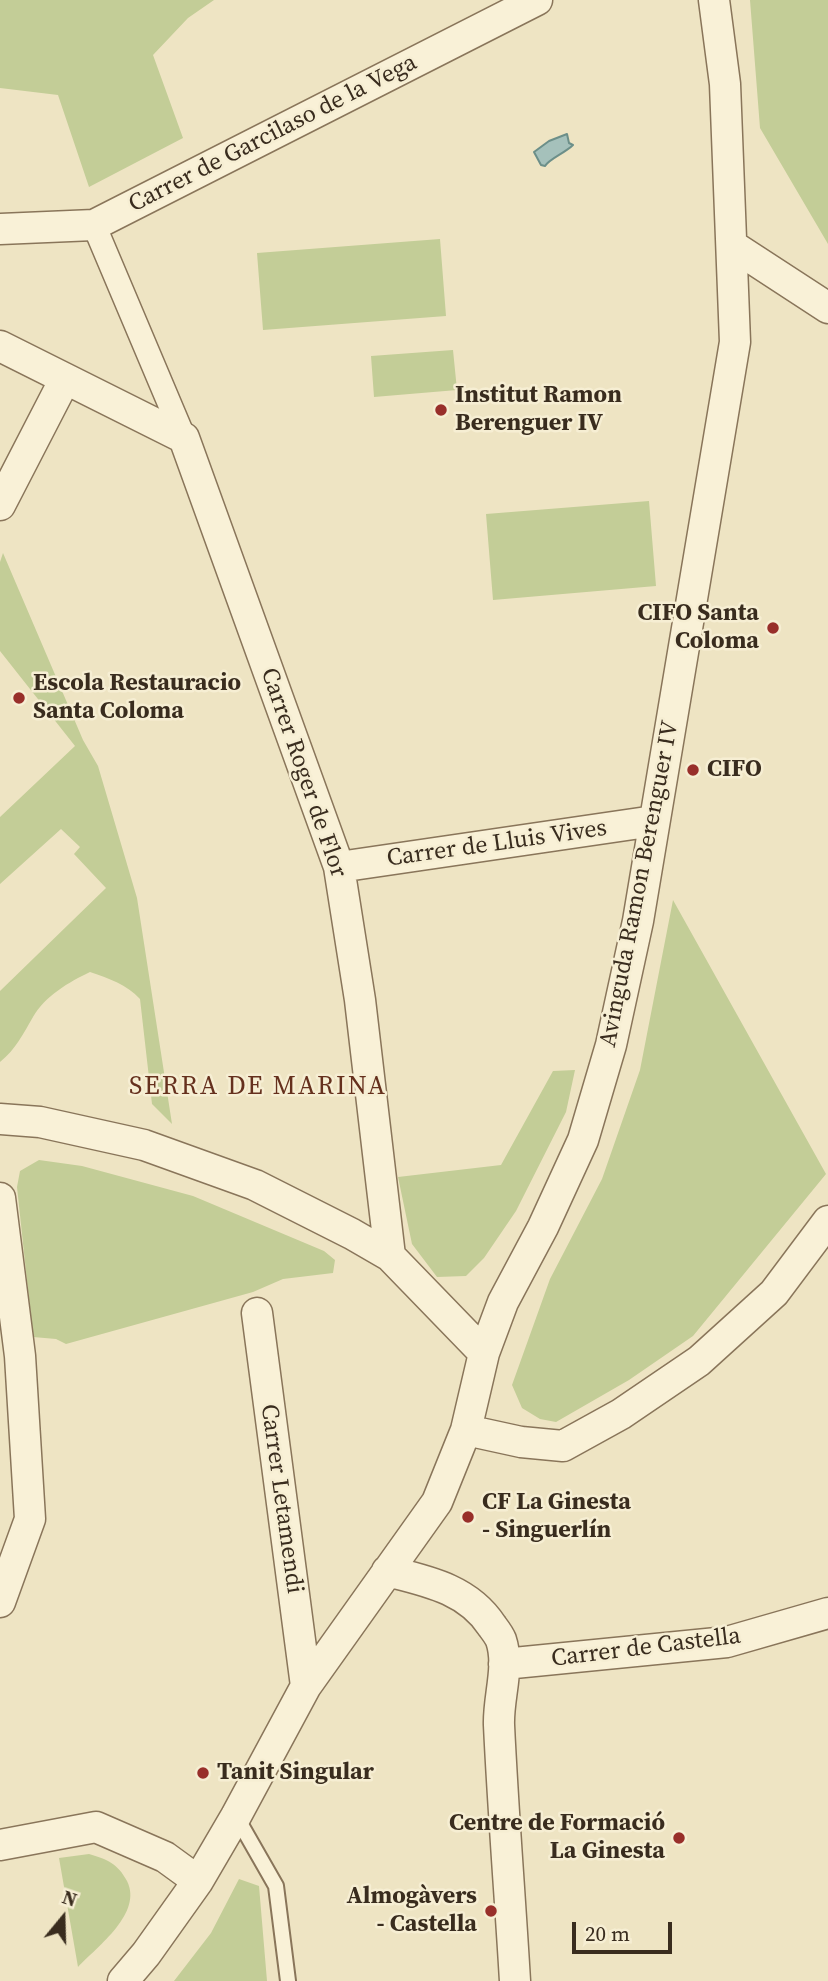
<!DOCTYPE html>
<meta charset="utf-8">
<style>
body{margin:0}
#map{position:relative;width:828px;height:1981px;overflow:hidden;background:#eee4c3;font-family:"Source Serif 4",serif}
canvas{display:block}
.north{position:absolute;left:28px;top:1883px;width:70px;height:70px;-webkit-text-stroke:5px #f6eed3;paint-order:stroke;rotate:19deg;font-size:19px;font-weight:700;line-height:28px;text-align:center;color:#392c1e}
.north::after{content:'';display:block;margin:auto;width:24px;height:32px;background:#392c1e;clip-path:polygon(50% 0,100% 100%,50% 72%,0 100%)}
.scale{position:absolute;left:572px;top:1922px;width:100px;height:32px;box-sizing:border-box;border:4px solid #392c1e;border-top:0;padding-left:9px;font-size:21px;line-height:24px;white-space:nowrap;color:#392c1e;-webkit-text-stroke:5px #f6eed3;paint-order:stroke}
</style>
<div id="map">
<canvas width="828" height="1981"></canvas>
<div class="north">N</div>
<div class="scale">20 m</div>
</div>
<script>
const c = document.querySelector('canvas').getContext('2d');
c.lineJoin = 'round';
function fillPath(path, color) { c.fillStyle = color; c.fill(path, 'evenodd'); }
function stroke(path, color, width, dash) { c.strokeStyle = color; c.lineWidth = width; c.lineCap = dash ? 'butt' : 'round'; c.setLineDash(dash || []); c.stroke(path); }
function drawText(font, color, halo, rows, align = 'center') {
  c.font = font + ' "Source Serif 4",serif'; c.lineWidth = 5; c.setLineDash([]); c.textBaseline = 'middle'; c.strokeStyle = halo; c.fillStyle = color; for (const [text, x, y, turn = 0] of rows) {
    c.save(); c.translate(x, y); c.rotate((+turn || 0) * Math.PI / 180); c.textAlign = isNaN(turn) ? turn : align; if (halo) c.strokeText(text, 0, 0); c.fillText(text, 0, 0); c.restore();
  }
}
fillPath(new Path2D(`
 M0 0H214L188 18 153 55 183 138 89 187 58 95 0 88Z
 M750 0H828V244L760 128Z
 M440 239 446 316 263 330 257 253Z
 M453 350 457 390 374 397 371 356Z
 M649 501 656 586 493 600 486 514Z
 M3 553 83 740 98 766 137 898 172 1124 152 1104 140 999C126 984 110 979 90 972 69 982 45 996 33 1017 23 1034 16 1049 0 1062V991L106 888 74 854 80 847 61 829 0 884V817L75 746 0 651V562Z
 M673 900 826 1174 693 1336 629 1380 556 1422 540 1419 522 1408 512 1385 550 1279 602 1179 640 1070Z
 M575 1070 566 1112 516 1211 484 1258 466 1276 437 1277 412 1244 398 1177 501 1165 553 1071Z
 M39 1160 82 1166 193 1196 324 1251 335 1260 333 1273 283 1279 253 1292 66 1344 56 1339 33 1337 17 1187 20 1171Z
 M89 1854C107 1859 118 1864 127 1881 143 1913 98 1946 78 1967L59 1858Z
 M239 1879 259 1886 267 1981H174L211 1933Z`), '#c3cd97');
const water = new Path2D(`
 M567 134 569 143 573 145C565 153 549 159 545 166L541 165 534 152 549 141Z`);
fillPath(water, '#a5c1bb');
stroke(water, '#6c8f89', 2);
const service = new Path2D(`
 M236 1816 276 1886 288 1981`);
const pedestrian = new Path2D(`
 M94 225 184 438`);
const minor = new Path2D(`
 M0 229 94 225 537 0
 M733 246 828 308
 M0 346 184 438 339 867 360 1000 390 1256
 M0 505 65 379
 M339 867 654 821
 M0 1119 40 1122 144 1145 255 1185 352 1234 390 1256 484 1353
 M0 1198 20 1356 30 1519 0 1602
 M257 1313 306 1686
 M466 1430 521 1442 563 1446 621 1414 699 1361 774 1293 828 1221
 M387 1571C427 1581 468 1589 492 1626 495 1630 499 1635 501 1640 510 1667 498 1697 499 1725 503 1810 510 1896 515 1981
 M504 1664 727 1642 828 1613
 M0 1845 96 1827 165 1857 198 1881
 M123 1981 146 1954 198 1881 236 1816 306 1686 437 1502 466 1430 484 1353 503 1302 543 1227 583 1140 611 1045 638 921 735 342 725 84 714 0`);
stroke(service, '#89755a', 18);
stroke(pedestrian, '#89755a', 26);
stroke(minor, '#89755a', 33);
stroke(service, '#f9f1d7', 14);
stroke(pedestrian, '#f9f1d7', 23);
stroke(minor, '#f9f1d7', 30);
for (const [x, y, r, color] of [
 [441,410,7,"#982f2a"],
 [773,628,7,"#982f2a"],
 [19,698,7,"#982f2a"],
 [693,770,7,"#982f2a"],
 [468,1517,7,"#982f2a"],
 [203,1773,7,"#982f2a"],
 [679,1838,7,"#982f2a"],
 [491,1911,7,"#982f2a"]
]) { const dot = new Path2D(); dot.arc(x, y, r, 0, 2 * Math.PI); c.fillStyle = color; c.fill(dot); stroke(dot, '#f6eed3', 2.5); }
drawText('24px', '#392c1e', '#f6eed3', [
 ["Carrer de Garcilaso de la Vega",273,134,-27],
 ["Carrer Roger de Flor",303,773,71],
 ["Carrer de Lluis Vives",497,844,-8],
 ["Avinguda Ramon Berenguer IV",640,884,-79],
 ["Carrer Letamendi",281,1499,82],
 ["Carrer de Castella",646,1648,-7]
]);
drawText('bold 24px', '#392c1e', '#f6eed3', [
 ["Institut Ramon",455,396],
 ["Berenguer IV",455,424],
 ["CIFO Santa",759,614,"right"],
 ["Coloma",759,642,"right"],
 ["Escola Restauracio",33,684],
 ["Santa Coloma",33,712],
 ["CIFO",707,770],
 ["CF La Ginesta",482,1503],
 ["- Singuerlín",482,1531],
 ["Tanit Singular",217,1773],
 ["Centre de Formació",665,1824,"right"],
 ["La Ginesta",665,1852,"right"],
 ["Almogàvers",477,1897,"right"],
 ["- Castella",477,1925,"right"]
], 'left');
c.letterSpacing = '2px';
drawText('26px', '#65301d', '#f6eed3', [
 ["SERRA DE MARINA",258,1087]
]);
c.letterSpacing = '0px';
</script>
